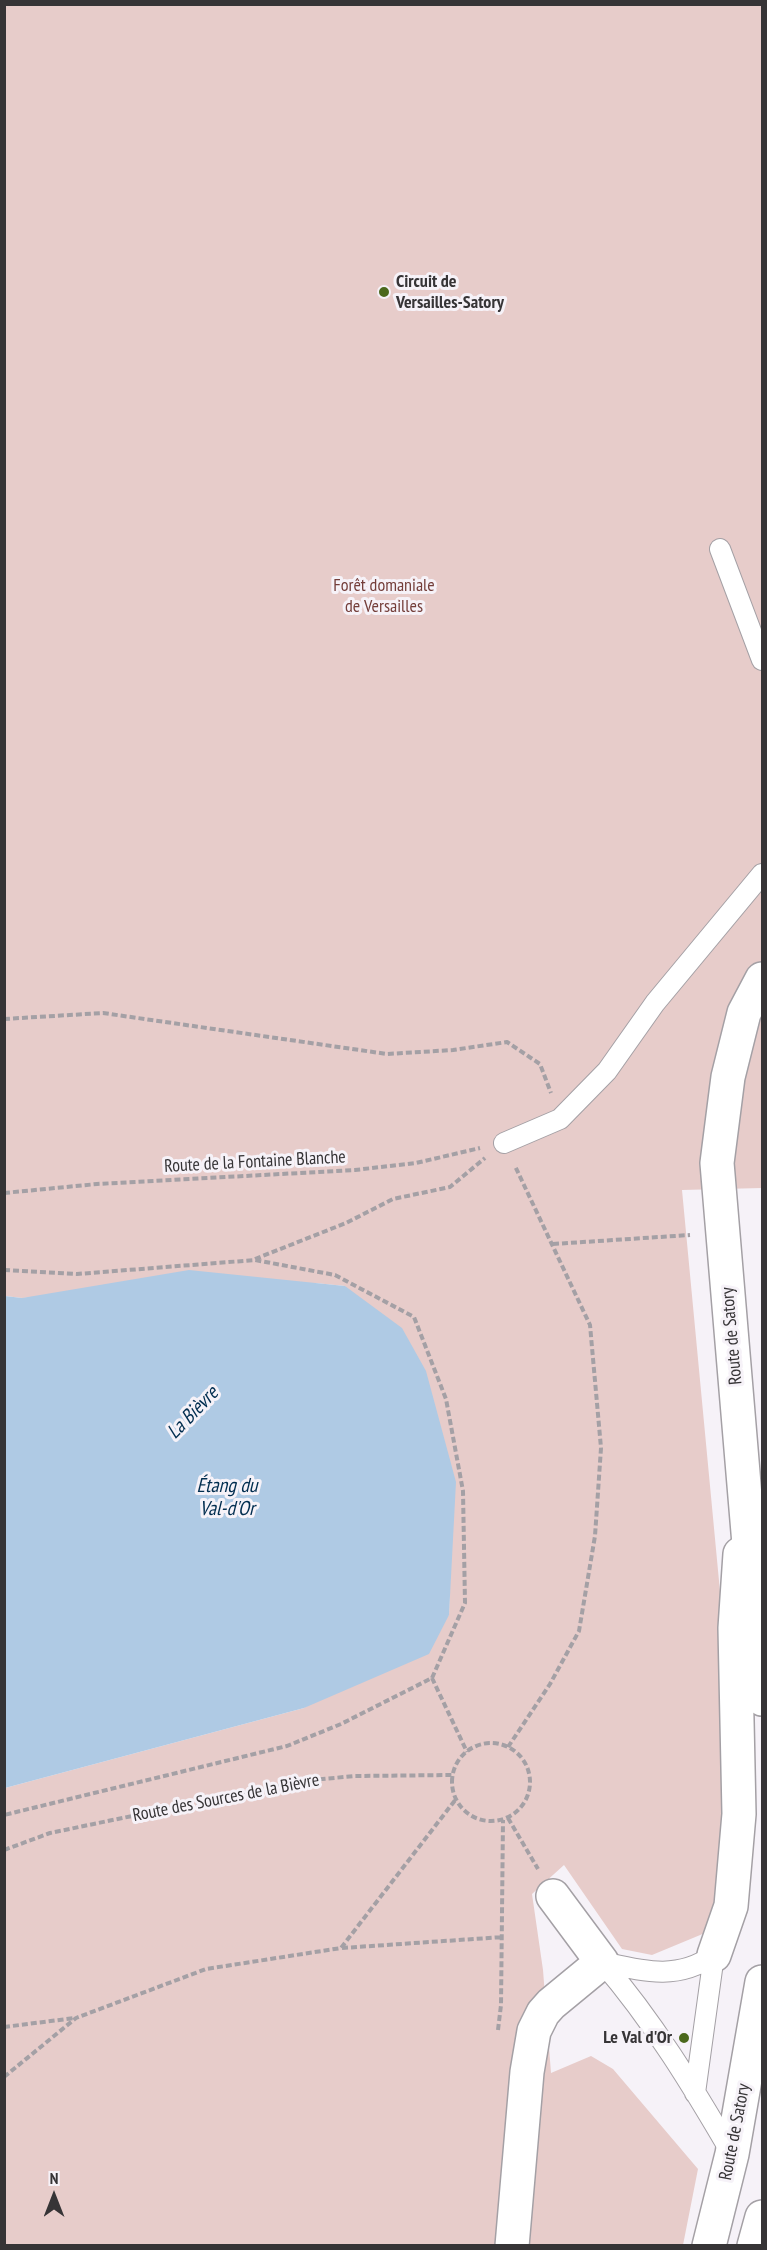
<!DOCTYPE html>
<meta charset="utf-8">
<style>
body{margin:0}
#map{position:relative;width:767px;height:2250px;overflow:hidden;background:#f6f2f8;font-family:"PT Sans Narrow",sans-serif}
canvas{display:block}
.frame{position:absolute;inset:0;border:6px solid #363436;pointer-events:none}
.north{position:absolute;left:24px;top:2166px;width:60px;height:60px;-webkit-text-stroke:4px #f6f2f8;paint-order:stroke;rotate:0deg;font-size:16px;font-weight:700;line-height:24px;text-align:center;color:#363436}
.north::after{content:'';display:block;margin:auto;width:21px;height:27px;background:#363436;clip-path:polygon(50% 0,100% 100%,50% 72%,0 100%)}
</style>
<div id="map">
<canvas width="767" height="2250"></canvas>
<div class="frame"></div>
<div class="north">N</div>
</div>
<script>
const c = document.querySelector('canvas').getContext('2d');
c.lineJoin = 'round';
function fillPath(path, color) { c.fillStyle = color; c.fill(path, 'evenodd'); }
function stroke(path, color, width, dash) { c.strokeStyle = color; c.lineWidth = width; c.lineCap = dash ? 'butt' : 'round'; c.setLineDash(dash || []); c.stroke(path); }
function drawText(font, color, halo, rows, align = 'center') {
  c.font = font + ' "PT Sans Narrow",sans-serif'; c.lineWidth = 6; c.setLineDash([]); c.textBaseline = 'middle'; c.strokeStyle = halo; c.fillStyle = color; for (const [text, x, y, turn = 0] of rows) {
    c.save(); c.translate(x, y); c.rotate((+turn || 0) * Math.PI / 180); c.textAlign = isNaN(turn) ? turn : align; if (halo) c.strokeText(text, 0, 0); c.fillText(text, 0, 0); c.restore();
  }
}
fillPath(new Path2D(`
 M5 5H762V1188L682 1190 721 1602 723 1782 722 1895 705 1933 652 1955 622 1949 564 1865 532 1894 543 1970 551 2073 591 2056 613 2069 698 2169 683 2245 5 2246V1788L304 1708 449 1615 451 1553 345 1286 315 1283 22 1298 5 1296Z`), '#e7ccca');
fillPath(new Path2D(`
 M189 1270 345 1286 402 1328 426 1371 456 1482 449 1615 429 1654 304 1708 5 1788V1296L22 1298Z`), '#afcae4');
const service = new Path2D(`
 M720 549 762 660
 M504 1143 560 1119 607 1071 655 1003 762 874
 M602 1962C653 2021 693 2087 732 2154
 M602 1962C643 1971 677 1981 714 1955
 M695 2093 714 1955`);
const minor = new Path2D(`
 M714 1955 731 1906 739 1814 735 1628 740 1554
 M512 2246 527 2072 534 2031 543 2013 551 2004 602 1962 553 1896`);
const secondary = new Path2D(`
 M762 979 744 1013 728 1077 717 1163 762 1699
 M709 2246 732 2154 762 1982
 M754 2246 762 2217`);
stroke(service, '#a4a0a5', 22);
stroke(minor, '#a4a0a5', 36);
stroke(secondary, '#a4a0a5', 36);
stroke(new Path2D(`
 M4 1019 103 1013 387 1054 453 1050 507 1042 540 1064 551 1093
 M4 1193 97 1184 355 1170 416 1163 480 1148
 M553 1244 690 1235
 M255 1259 346 1223 393 1199 450 1187 485 1158
 M4 1270 77 1274 255 1260 335 1275 414 1317 446 1399 463 1491 465 1603 432 1678 341 1724 287 1746 4 1815
 M432 1678 467 1752
 M452 1782a39 39 0 1 1 78 0a39 39 0 1 1-78 0Z
 M508 1747 550 1684 579 1631 595 1536 601 1448 590 1325 515 1166
 M508 1818 538 1869
 M4 1850 50 1833 301 1781 355 1776 453 1775
 M342 1948 503 1937
 M4 2027 75 2018
 M498 2030 501 2005 503 1820
 M4 2077 76 2018 206 1969 341 1948 456 1799`), '#a4a0a5', 4, [6, 3]);
stroke(service, '#fff', 20);
stroke(minor, '#fff', 33);
stroke(secondary, '#fff', 33);
for (const [x, y, r, color] of [
 [384,292,6,"#4b681c"],
 [684,2038,6,"#4b681c"]
]) { const dot = new Path2D(); dot.arc(x, y, r, 0, 2 * Math.PI); c.fillStyle = color; c.fill(dot); stroke(dot, '#f6f2f8', 2); }
drawText('bold 18px', '#363436', '#f6f2f8', [
 ["Circuit de",396,282],
 ["Versailles-Satory",396,303],
 ["Le Val d'Or",672,2038,"right"]
], 'left');
drawText('18px', '#743e3a', '#f6f2f8', [
 ["Forêt domaniale",384,586],
 ["de Versailles",384,607]
]);
drawText('18px', '#363436', '#f6f2f8', [
 ["Route de la Fontaine Blanche",255,1162,-3],
 ["Route de Satory",732,1336,-95],
 ["Route des Sources de la Bièvre",226,1798,-11],
 ["Route de Satory",735,2132,-79]
]);
drawText('italic 20px', '#002d4f', '#f6f2f8', [
 ["La Bièvre",193,1413,-46],
 ["Étang du",227,1486],
 ["Val-d'Or",227,1509]
]);
</script>
